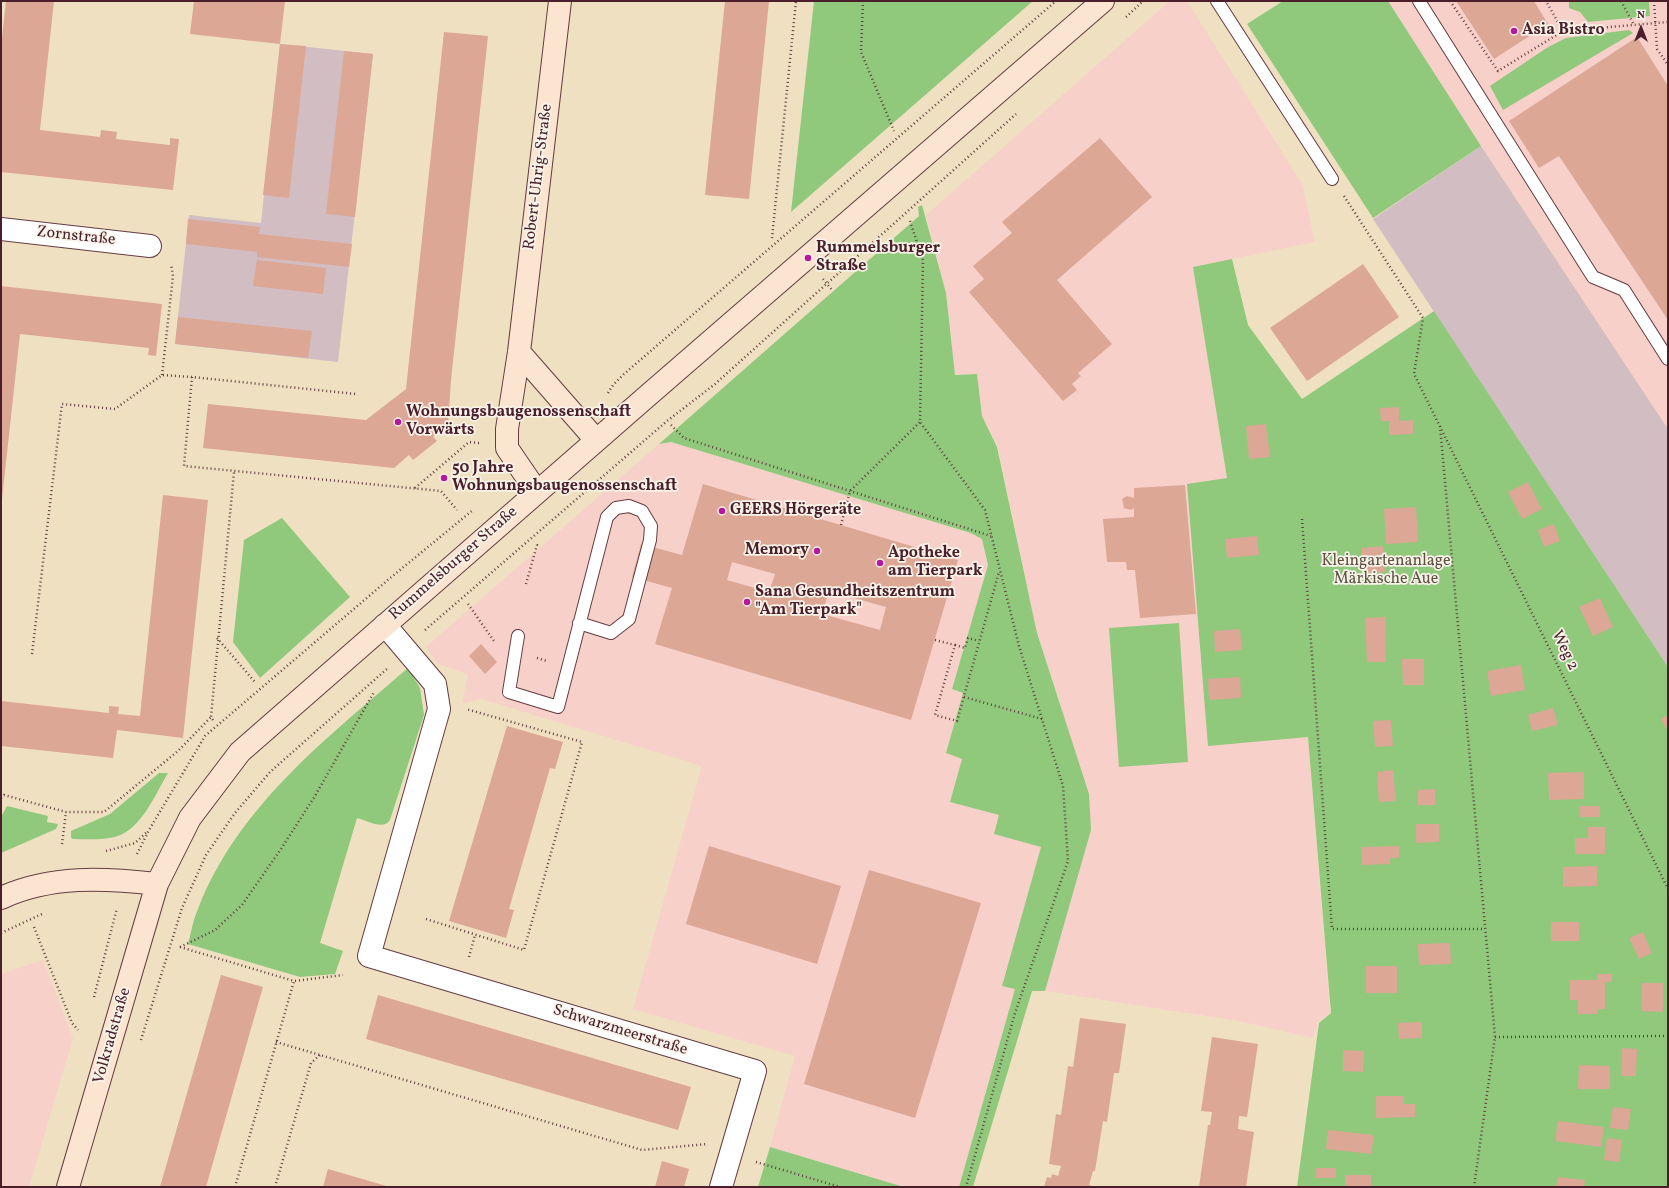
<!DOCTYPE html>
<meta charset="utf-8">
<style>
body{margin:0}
#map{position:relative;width:1669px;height:1188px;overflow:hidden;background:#efe0c1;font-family:Vollkorn,serif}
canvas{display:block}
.frame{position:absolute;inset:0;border:2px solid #4a1f2b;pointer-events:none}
.north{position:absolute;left:1621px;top:8px;width:40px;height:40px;-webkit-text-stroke:3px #f7f3e8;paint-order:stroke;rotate:0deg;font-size:11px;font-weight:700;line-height:16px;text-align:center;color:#4a1f2b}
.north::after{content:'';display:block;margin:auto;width:14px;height:18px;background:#4a1f2b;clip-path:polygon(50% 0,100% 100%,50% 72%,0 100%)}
</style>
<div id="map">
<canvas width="1669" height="1188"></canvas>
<div class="frame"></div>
<div class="north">N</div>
</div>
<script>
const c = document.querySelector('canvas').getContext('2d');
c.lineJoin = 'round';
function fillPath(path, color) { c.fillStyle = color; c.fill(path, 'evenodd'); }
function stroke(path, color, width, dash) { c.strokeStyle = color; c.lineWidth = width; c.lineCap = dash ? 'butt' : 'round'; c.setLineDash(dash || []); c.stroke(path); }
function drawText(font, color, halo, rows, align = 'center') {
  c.font = font + ' Vollkorn,serif'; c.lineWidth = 3.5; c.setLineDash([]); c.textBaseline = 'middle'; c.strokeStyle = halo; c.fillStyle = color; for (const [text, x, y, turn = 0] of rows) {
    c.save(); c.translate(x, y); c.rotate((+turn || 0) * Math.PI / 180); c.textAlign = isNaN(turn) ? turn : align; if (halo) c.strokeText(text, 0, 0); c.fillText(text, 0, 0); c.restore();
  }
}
fillPath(new Path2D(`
 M1170 1H1187L1302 184 1315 242 1193 267 1227 479 1187 484 1308 737 1330 1013 1318 1022 1313 1038 1239 1021 1045 991 1091 830 1060 702 1037 633 998 447 982 416 977 374 955 375 946 293 926 215Z
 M1388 1H1668V429L1481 146Z
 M671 442 971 533 982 539 988 565 952 689 963 693 946 753 962 759 950 802 1000 815 994 834 1041 847 1002 986 1015 989 959 1187H904L770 1147 795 1056 633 1009 702 766 482 699 462 703 468 674 438 664 426 647 659 444Z
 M43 960 73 1038 29 1187H1V974Z`), '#f7d0ca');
fillPath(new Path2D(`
 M280 44 373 54 338 362 175 344 189 215 261 223Z
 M1481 146 1668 429V667L1373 219Z`), '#d2bec2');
fillPath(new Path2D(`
 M814 1H1033L791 212Z
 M1283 1H1388L1481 146 1373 218 1247 24Z
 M1569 1H1649L1650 16 1588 22 1580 12 1569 8Z
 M1629 30 1633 33 1503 110 1490 86 1548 47 1566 38Z
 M922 205 946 293 955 375 977 374 982 416 997 447 1037 633 1089 794 1091 830 1045 991H1032L973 1187H959L1015 989 1002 986 1041 847 994 834 999 815 950 802 962 759 946 753 963 693 952 689 988 565 982 539 971 533 671 442 659 444 919 216 918 207Z
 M1232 259 1248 325 1302 399 1434 311 1668 667V1187H1297L1319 1023 1331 1013 1308 737 1208 746 1187 484 1227 478 1193 267Z
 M282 518 350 597 260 678 233 642 244 540Z
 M1179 623 1188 762 1119 767 1109 628Z
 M408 668 420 688 424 715 390 820C383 831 367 820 357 818L320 943 343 951 335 974 300 977 188 944C191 933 193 920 198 909 238 806 327 738 408 668Z
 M159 773H168C154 796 140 834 110 838 98 840 85 839 72 839L71 837V831L110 814Z
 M7 806 48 816 47 822 58 824 56 829 1 853V817Z
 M770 1147 904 1187H758Z`), '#90c87c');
fillPath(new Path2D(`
 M6 1H54L40 130 100 137 101 130 117 132 116 139 170 145V138L179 139 173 190 1 172V47Z
 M194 1H285L280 44 190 34Z
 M725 1H769L749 199 705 195Z
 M1456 1H1534L1548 24 1494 59Z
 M444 32 488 36 451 380 448 425 433 437 437 441 413 460 409 455 394 468 203 448 208 404 366 420 406 389Z
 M1637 37 1668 86V320L1559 156 1539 168 1509 121Z
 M280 44 306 46 289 198 263 195Z
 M344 51 373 54 355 217 326 214Z
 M1100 138 1152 197 1057 280 1112 344 1078 373 1081 376 1072 384 1077 390 1063 401 969 292 984 279 973 266 1012 233 1002 222Z
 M188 219 260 227 259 234 352 244 349 267 257 257V252L186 244Z
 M257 260 326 268 323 294 253 286Z
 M1363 264 1399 317 1307 381 1270 328Z
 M1 286 162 304 156 356 148 355 149 348 20 334 2 499Z
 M178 317 312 331 308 358 175 344Z
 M1399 407V421L1413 420V434L1389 435V421H1381L1380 408Z
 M1266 424 1270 457 1249 459 1246 426Z
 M1528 482 1542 509 1522 519 1508 492Z
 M703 484 958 560 911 720 655 644 672 588 632 577 641 544 682 555ZM732 562 775 574 769 592 727 580ZM829 591 886 607 880 630 822 614Z
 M1185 485 1196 614 1140 618 1135 570H1127L1126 562H1107L1103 519 1134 517V508L1131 510 1124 508 1122 499 1127 496 1134 498V488Z
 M163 495 208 500 183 738 117 730 113 758 1 746V701L109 713V706L119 707 118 714 140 716Z
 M1416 507 1418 542 1386 544 1384 509Z
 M1554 524 1560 541 1544 547 1538 530Z
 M1257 536 1259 555 1227 558 1225 539Z
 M1383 546 1385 572 1364 574 1361 548Z
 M1600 598 1613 627 1593 636 1579 607Z
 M1385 617 1386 662H1367L1365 618Z
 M1240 629 1242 650 1215 652 1214 631Z
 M481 644 497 662 485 674 469 656Z
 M1402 659H1424V685H1403Z
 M1521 665 1525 690 1491 696 1487 671Z
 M1240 677 1241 698 1209 700 1208 679Z
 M1553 708 1558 725 1532 731 1528 715Z
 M1668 715V731L1661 719Z
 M1391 720 1393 746 1375 747 1373 721Z
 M507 726 563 742 555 769 550 768 509 909 514 910 506 938 449 921Z
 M1393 770 1396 801 1379 802 1377 772Z
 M1584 772V799L1549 800 1548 773Z
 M1435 789V805H1418V790Z
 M1580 806H1600V817H1580Z
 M1416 824H1439V842L1416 843Z
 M1588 827H1605V854H1575V838H1588Z
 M709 846 841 886 817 964 686 924Z
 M1399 846V858H1390V864L1362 865 1361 847Z
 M1597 866V886L1563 887V867Z
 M869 870 981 903 915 1118 804 1084Z
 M1551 922H1579V941H1551Z
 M1643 932 1652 953 1639 959 1629 938Z
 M1450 943 1451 964 1419 965 1418 944Z
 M1366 966H1397V993H1366Z
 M1597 974H1612V982H1605V1009H1597V1014H1578V1000H1570V980H1597Z
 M221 975 263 987 252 1025 206 1187H160Z
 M1642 983H1663V1012L1641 1011Z
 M378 995 691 1087 678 1130 366 1039Z
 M1080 1018 1126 1024 1119 1073H1114L1107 1122 1103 1121 1095 1171H1093L1089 1185 1096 1187H1044L1047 1177 1051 1178 1052 1174 1058 1176 1061 1166 1049 1164 1056 1114 1061 1115 1068 1066 1073 1067Z
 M1422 1022V1038L1399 1039 1398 1023Z
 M1212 1037 1258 1044 1247 1117 1239 1116 1238 1129 1254 1132 1246 1187H1199L1208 1125H1210L1212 1112 1201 1111Z
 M1622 1048 1637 1049 1636 1076H1621Z
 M1343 1050 1364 1051 1363 1072 1343 1071Z
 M1579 1065 1610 1066V1089H1578Z
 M1376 1096H1404V1104H1415V1117L1376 1118Z
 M1613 1107 1631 1109 1628 1130 1610 1128Z
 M1558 1121 1604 1127 1601 1147 1555 1141Z
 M1328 1130 1374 1135 1371 1154 1326 1149Z
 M1607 1138 1622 1140 1619 1162 1604 1160Z
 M662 1161 689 1169 684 1187H655Z
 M1316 1168H1336V1178H1316Z
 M328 1169 390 1187H323Z
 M1345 1175H1371V1187L1345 1186Z
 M1558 1177 1585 1180 1584 1187H1556Z`), '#dca795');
const lane = new Path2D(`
 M1217 1 1332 179
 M1419 1 1593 277 1624 290 1668 359
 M518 636 509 692 558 707 607 517 616 508 629 506 642 511 651 526 650 540 629 619 611 633 579 623`);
const street = new Path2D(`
 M1 229 150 246
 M385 625 435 684 439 709 369 956 755 1071 721 1187`);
const secondary = new Path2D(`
 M519 352 596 440
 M537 492 507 448V429L519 352 560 1
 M1 898C51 875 104 878 157 884
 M68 1187 157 884 190 818 240 752 645 398 1103 1`);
stroke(lane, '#633c42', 14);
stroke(street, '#633c42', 24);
stroke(secondary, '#633c42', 24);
stroke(new Path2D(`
 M863 1 861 52 894 131
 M1450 1 1498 71 1563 31 1546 1
 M1621 1 1634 25
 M1654 1 1657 49 1668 65
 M1126 17 1143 1
 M1563 31 1668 22
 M1344 196 1423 318 1414 374 1668 889
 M910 221 923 260 920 422 985 510 1019 646 1063 786 1068 861 1015 1013 966 1187
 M772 238 796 1
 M823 279 832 290
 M162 375 173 276 171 264
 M192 377 184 466 441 491 457 510
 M608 393 613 385 624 374 1056 1
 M671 425 684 438 991 536
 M1440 426 1495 1037 1474 1187
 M415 488 469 442 479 443
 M1302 519 1332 929H1484
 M841 525 850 491 920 422
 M526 584 537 545 535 543
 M468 604 494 641
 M425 630 667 421 715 384 1016 114
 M217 638 255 682
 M935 640 955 645 935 715 957 721 999 572
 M955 645 965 648 968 638 979 641
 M32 654 62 404 115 409 162 375 192 377 356 394
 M537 658 547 661
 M964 697 1042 719
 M213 720 211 717 234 472
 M1 798 4 795 66 812H104L178 751 211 717
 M62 844 66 812
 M106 851 135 843 147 832
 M137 854 149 830 205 736 389 579 473 510
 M426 919 524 950 582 742 466 709
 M34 927 72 1023 78 1030
 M1 933 42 914
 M180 947 215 930 242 905 281 849 315 796 374 692
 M180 947 294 981 343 975
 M469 957 475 935
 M94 997 117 908
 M1495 1037 1668 1036
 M141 1040 182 908 206 855 235 813 270 772 388 668
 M276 1042 642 1150 707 1144
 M756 1162 840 1187
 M235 1187 294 981
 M275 1187 311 1063 320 1055`), '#633c42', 2.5, [1, 3]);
stroke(lane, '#fff', 12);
stroke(street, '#fff', 22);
stroke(secondary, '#fce5d0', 22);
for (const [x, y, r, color] of [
 [1514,31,4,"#b5179e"],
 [808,258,4,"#b5179e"],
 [398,422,4,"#b5179e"],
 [444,478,4,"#b5179e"],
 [722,511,4,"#b5179e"],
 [817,551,4,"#b5179e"],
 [880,563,4,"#b5179e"],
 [747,602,4,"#b5179e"]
]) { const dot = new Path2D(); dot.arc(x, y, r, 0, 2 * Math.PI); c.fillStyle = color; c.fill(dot); stroke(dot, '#f7f3e8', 1.5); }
drawText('bold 16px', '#4a1f2b', '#f7f3e8', [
 ["Asia Bistro",1522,31],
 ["Rummelsburger",816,249],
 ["Straße",816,267],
 ["Wohnungsbaugenossenschaft",406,413],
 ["Vorwärts",406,431],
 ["50 Jahre",452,469],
 ["Wohnungsbaugenossenschaft",452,487],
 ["GEERS Hörgeräte",730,511],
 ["Memory",809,551,"right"],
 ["Apotheke",888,554],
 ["am Tierpark",888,572],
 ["Sana Gesundheitszentrum",755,593],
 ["\"Am Tierpark\"",755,611]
], 'left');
drawText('16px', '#4a1f2b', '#f7f3e8', [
 ["Robert-Uhrig-Straße",539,177,-83],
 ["Zornstraße",76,237,6],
 ["Rummelsburger Straße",454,564,-41],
 ["Weg 2",1564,651,64],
 ["Schwarzmeerstraße",620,1031,17],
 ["Volkradstraße",113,1036,-74]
]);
drawText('16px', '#5f5243', '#f7f3e8', [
 ["Kleingartenanlage",1386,562],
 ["Märkische Aue",1386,580]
]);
</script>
